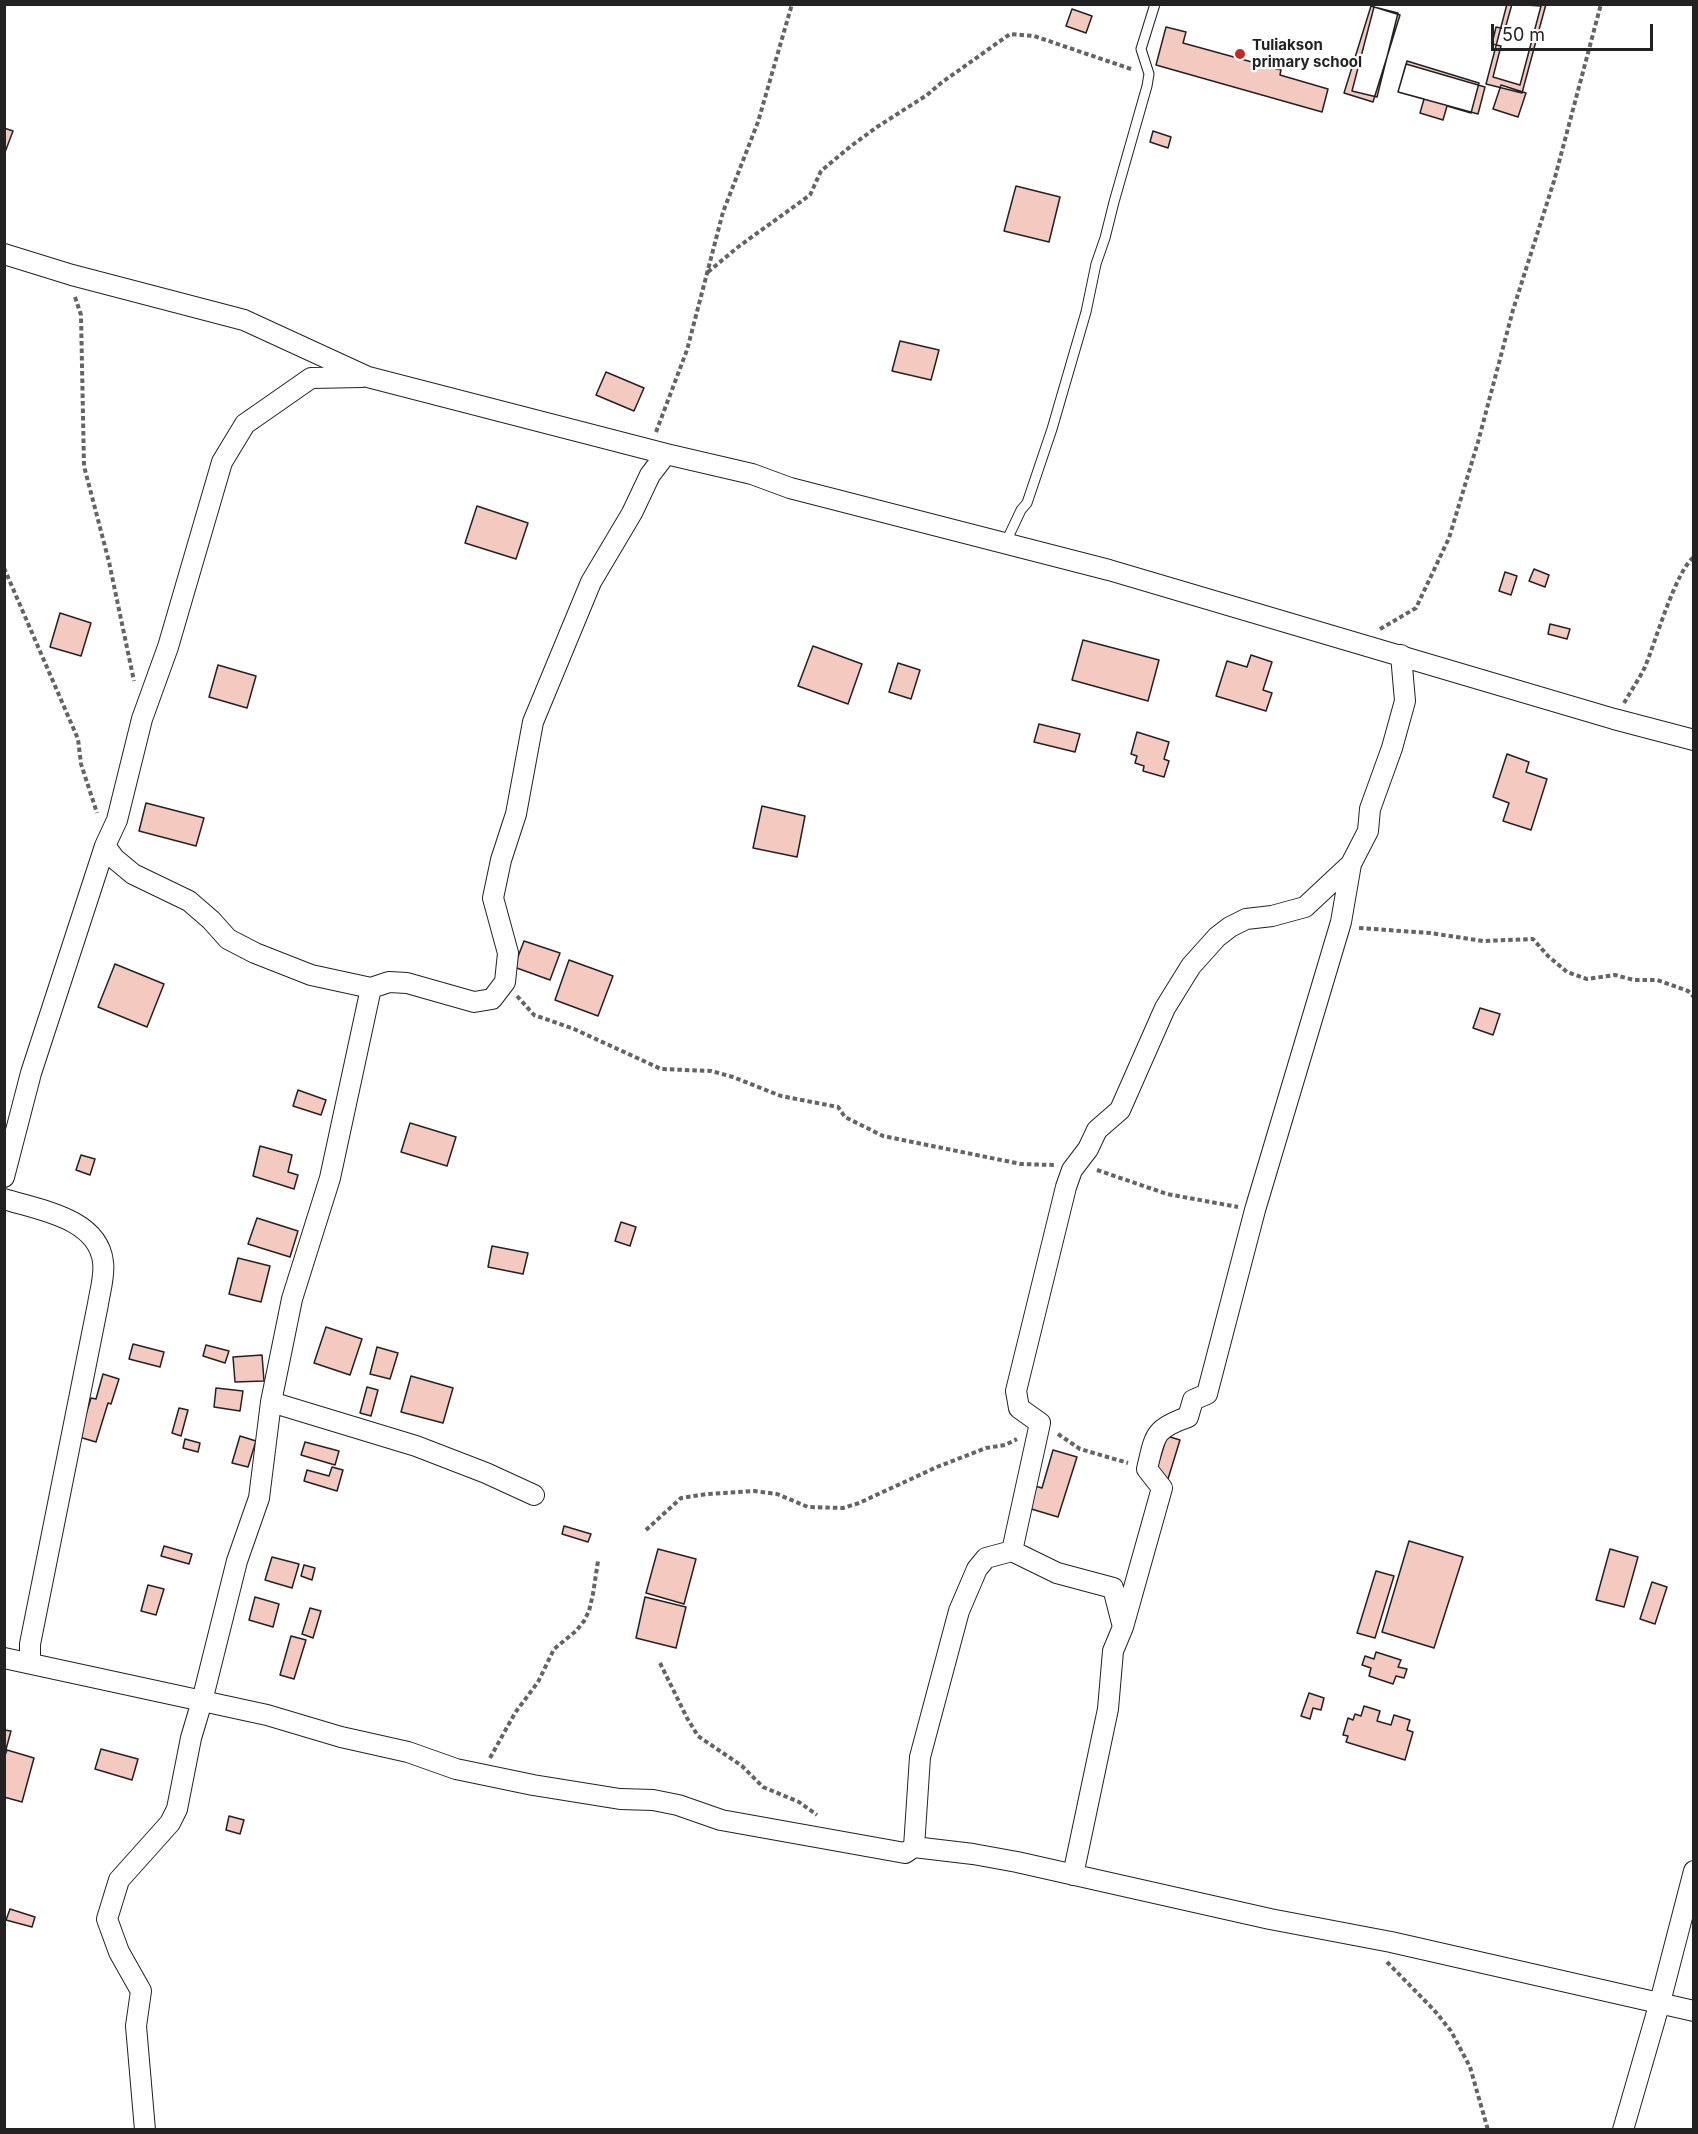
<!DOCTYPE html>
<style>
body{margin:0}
#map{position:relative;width:1698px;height:2134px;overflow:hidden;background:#fff;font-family:Inter,sans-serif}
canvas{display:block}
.frame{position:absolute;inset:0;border:6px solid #222;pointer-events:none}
.scale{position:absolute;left:1491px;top:24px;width:162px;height:27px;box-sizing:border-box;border:3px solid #222;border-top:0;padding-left:8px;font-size:18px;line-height:21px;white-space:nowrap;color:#222;-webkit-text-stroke:4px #fff;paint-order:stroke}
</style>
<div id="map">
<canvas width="1698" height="2134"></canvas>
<div class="frame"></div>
<div class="scale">50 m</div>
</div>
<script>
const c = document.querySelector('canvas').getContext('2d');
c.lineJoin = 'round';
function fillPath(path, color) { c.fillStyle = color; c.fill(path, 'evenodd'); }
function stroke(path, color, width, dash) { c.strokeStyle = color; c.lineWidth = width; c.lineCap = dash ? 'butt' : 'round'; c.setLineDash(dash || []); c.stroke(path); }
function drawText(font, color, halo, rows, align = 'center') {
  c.font = font + ' Inter,sans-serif'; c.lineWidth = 4.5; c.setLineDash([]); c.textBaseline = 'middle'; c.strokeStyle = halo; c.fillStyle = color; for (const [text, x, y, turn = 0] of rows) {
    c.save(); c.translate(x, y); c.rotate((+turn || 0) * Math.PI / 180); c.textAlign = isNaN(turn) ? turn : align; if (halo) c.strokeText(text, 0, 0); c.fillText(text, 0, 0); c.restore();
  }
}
const building = new Path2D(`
 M1507 4H1546L1522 93 1486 84Z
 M1512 4 1541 6 1520 85 1493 77 1501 46 1492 44 1496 27 1505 29Z
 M1371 6 1400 15 1373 102 1344 93Z
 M1374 7 1398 13 1377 97 1352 91Z
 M1072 9 1092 16 1086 33 1066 26Z
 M1166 27 1186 32 1183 43 1281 70 1280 75 1328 89 1322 112 1156 65Z
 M1407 61 1479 83 1471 113 1447 106 1443 120 1420 113 1424 99 1398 92Z
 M1406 64 1485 87 1478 114 1398 92Z
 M1501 85 1526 93 1518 117 1493 109Z
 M4 128 13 131 4 155Z
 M1153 131 1171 137 1168 148 1150 142Z
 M1016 186 1060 197 1049 242 1004 231Z
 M900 341 939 350 931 380 892 371Z
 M606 372 644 388 634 411 596 395Z
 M477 506 528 523 516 559 465 543Z
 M1534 569 1549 575 1545 587 1529 581Z
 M1505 572 1517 576 1511 595 1499 591Z
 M60 613 91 623 81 656 50 647Z
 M1550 624 1570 629 1567 639 1548 634Z
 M1083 640 1159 660 1148 701 1072 680Z
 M813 646 862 664 848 704 798 686Z
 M1251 655 1272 662 1263 690 1272 693 1266 711 1216 696 1227 661 1247 667Z
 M898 663 920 670 911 699 889 692Z
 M218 665 256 676 247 708 209 697Z
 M1039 724 1080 734 1075 752 1034 742Z
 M1137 732 1169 742 1164 759 1169 761 1164 777 1143 771 1144 766 1135 763 1137 756 1131 754Z
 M1507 754 1529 762 1526 772 1547 779 1531 830 1503 821 1509 803 1493 797Z
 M146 803 204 818 196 846 139 831Z
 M762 806 805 816 797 857 753 848Z
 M524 941 560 953 550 980 514 967Z
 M569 960 613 976 598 1016 555 1000Z
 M115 964 164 984 147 1027 98 1007Z
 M1480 1008 1500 1014 1493 1035 1473 1028Z
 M298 1090 326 1100 321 1115 293 1106Z
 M410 1123 456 1137 447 1166 401 1152Z
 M260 1146 292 1155 288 1172 298 1175 294 1189 253 1176Z
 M81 1155 95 1159 90 1175 76 1170Z
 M257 1218 298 1231 290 1257 248 1244Z
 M621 1222 636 1227 630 1246 615 1241Z
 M492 1246 528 1253 523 1274 488 1267Z
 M238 1258 270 1266 261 1302 229 1294Z
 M326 1327 362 1339 350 1375 314 1363Z
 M133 1344 164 1352 160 1367 129 1359Z
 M206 1345 229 1351 225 1363 203 1356Z
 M377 1347 398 1353 390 1379 370 1374Z
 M262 1355 264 1381 235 1382 233 1357Z
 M103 1374 119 1379 111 1404 108 1403 96 1442 79 1437 91 1398 96 1399Z
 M411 1376 453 1388 443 1423 401 1412Z
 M367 1387 378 1390 371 1416 360 1413Z
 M216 1388 243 1391 240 1411 214 1407Z
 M179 1408 188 1410 181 1436 172 1433Z
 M240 1436 256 1441 248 1467 232 1463Z
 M1167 1436 1180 1440 1168 1479 1155 1475Z
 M185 1439 200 1443 198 1452 183 1448Z
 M305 1442 339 1451 335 1465 301 1455Z
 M1053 1450 1077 1457 1058 1517 1028 1508 1035 1486 1042 1488Z
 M332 1467 343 1470 337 1491 304 1481 307 1470 329 1476Z
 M564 1526 591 1534 588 1542 562 1534Z
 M1409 1541 1463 1557 1434 1648 1382 1632Z
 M164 1546 192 1554 189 1564 161 1556Z
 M658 1549 696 1559 684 1604 646 1593Z
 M1610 1549 1638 1557 1624 1607 1596 1600Z
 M272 1557 299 1564 292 1588 265 1580Z
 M304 1565 315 1568 312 1580 301 1576Z
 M1376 1571 1394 1576 1375 1638 1357 1633Z
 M1652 1582 1667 1587 1655 1624 1640 1619Z
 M148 1585 164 1589 156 1615 141 1611Z
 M255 1597 279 1604 273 1627 249 1620Z
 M645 1597 686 1607 676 1648 636 1638Z
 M310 1608 321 1611 313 1638 302 1634Z
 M291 1636 306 1640 294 1679 280 1675Z
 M1376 1652 1401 1660 1398 1667 1407 1669 1404 1678 1396 1676 1393 1684 1369 1676 1371 1668 1362 1665 1365 1656 1374 1659Z
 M1309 1693 1324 1698 1321 1710 1313 1708 1310 1719 1301 1716Z
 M1364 1706 1380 1711 1377 1721 1391 1725 1394 1715 1410 1720 1407 1730 1413 1732 1405 1760 1346 1742 1348 1736 1343 1735 1348 1718 1353 1720 1355 1714 1361 1716Z
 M4 1730 11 1731 5 1753H4Z
 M101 1749 138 1759 132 1780 95 1769Z
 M7 1750 34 1758 22 1802 4 1797V1758Z
 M229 1816 244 1820 240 1834 226 1830Z
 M10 1909 35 1917 32 1927 6 1920Z`);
fillPath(building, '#f3c9c0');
stroke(building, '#222', 1.5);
const lane = new Path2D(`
 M1005 544 1021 510 1027 503 1052 429 1086 312 1096 264 1105 238 1114 202 1147 86 1149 74 1141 49 1155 4`);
const street = new Path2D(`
 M4 254 72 275 244 320 368 377 666 454 752 474 790 488 1109 570 1614 719 1694 740
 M105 846 115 859 133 874 189 901 211 920 228 939 255 953 311 975 371 988 389 982 407 983 474 1002 492 999 505 982 508 953 493 898 501 860 516 814 533 722 591 582 632 513 650 475 666 454
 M4 1177 31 1073 105 846 117 820 142 719 168 647 222 462 245 424 311 378 362 377
 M4 1199C39 1210 98 1218 103 1262 105 1275 100 1291 98 1304L30 1644V1663
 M271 1402 416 1446 486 1473 534 1495
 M1012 1551 1057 1573 1113 1588 1123 1627 1113 1651 1108 1709 1073 1875
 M1123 1627 1162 1488 1147 1469C1155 1436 1153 1429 1188 1417L1193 1400 1207 1394 1255 1210 1341 922 1351 864 1368 831 1370 809 1392 748 1405 701 1401 655
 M4 1658 267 1715 341 1737 408 1752 456 1769 533 1785 620 1799 653 1800 678 1805 721 1820 905 1853 914 1847 973 1854 1017 1862 1270 1919 1391 1942 1694 2011
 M914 1847 920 1757 959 1611 977 1569 986 1558 1012 1551 1040 1423 1019 1408 1016 1391 1066 1187 1072 1170 1088 1149 1097 1130 1120 1110 1165 1008 1191 966 1217 937 1230 927 1246 919 1272 916 1305 907 1351 864
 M145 2130 136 2026 141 1991 119 1952 107 1919 119 1880 170 1823 177 1809 191 1738 202 1701 237 1561 259 1498 271 1402 292 1299 330 1178 371 988
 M1623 2130 1660 2002 1694 1871`);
stroke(lane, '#222', 11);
stroke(street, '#222', 22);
stroke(new Path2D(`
 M708 272 738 247 810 195 821 171 851 146 877 127 927 95 941 83 1010 34 1034 36 1131 69
 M75 297 81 315 84 466 109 562 134 681
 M656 432 687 350 723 212 758 122 792 4
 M4 568 78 739 81 764 97 813
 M1380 629 1416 608 1449 538 1478 442 1513 310 1554 181 1601 4
 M1624 703C1631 691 1639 679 1645 667 1655 643 1676 570 1694 557
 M1359 928 1430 933 1483 941 1533 939 1548 956 1567 972 1587 979 1615 975 1634 980H1657L1688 991 1694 997
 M517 996 534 1015 574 1029 661 1069 711 1071 733 1077 781 1096 838 1107 845 1117 883 1136 1021 1164 1054 1165
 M1097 1170 1167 1194 1238 1207
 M1058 1434 1080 1449 1128 1463
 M646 1530 681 1498 707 1494 754 1491 777 1494 808 1507 843 1508 859 1503 937 1467 986 1448 1005 1445 1017 1439
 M660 1663 687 1718 698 1736 742 1766 763 1787 799 1802 817 1815
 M490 1758 515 1713 538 1682 554 1649 576 1631 584 1621 589 1611 593 1594 598 1561
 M1387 1962 1434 2010 1451 2031 1470 2067 1488 2130`), '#646464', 4, [4.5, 3]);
stroke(lane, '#fff', 9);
stroke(street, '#fff', 20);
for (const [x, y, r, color] of [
 [1240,54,6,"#c62828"]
]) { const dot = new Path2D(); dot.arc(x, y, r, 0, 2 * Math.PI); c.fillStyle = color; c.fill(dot); stroke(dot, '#fff', 2); }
drawText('bold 15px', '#222', '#fff', [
 ["Tuliakson",1252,45],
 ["primary school",1252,62]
], 'left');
</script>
